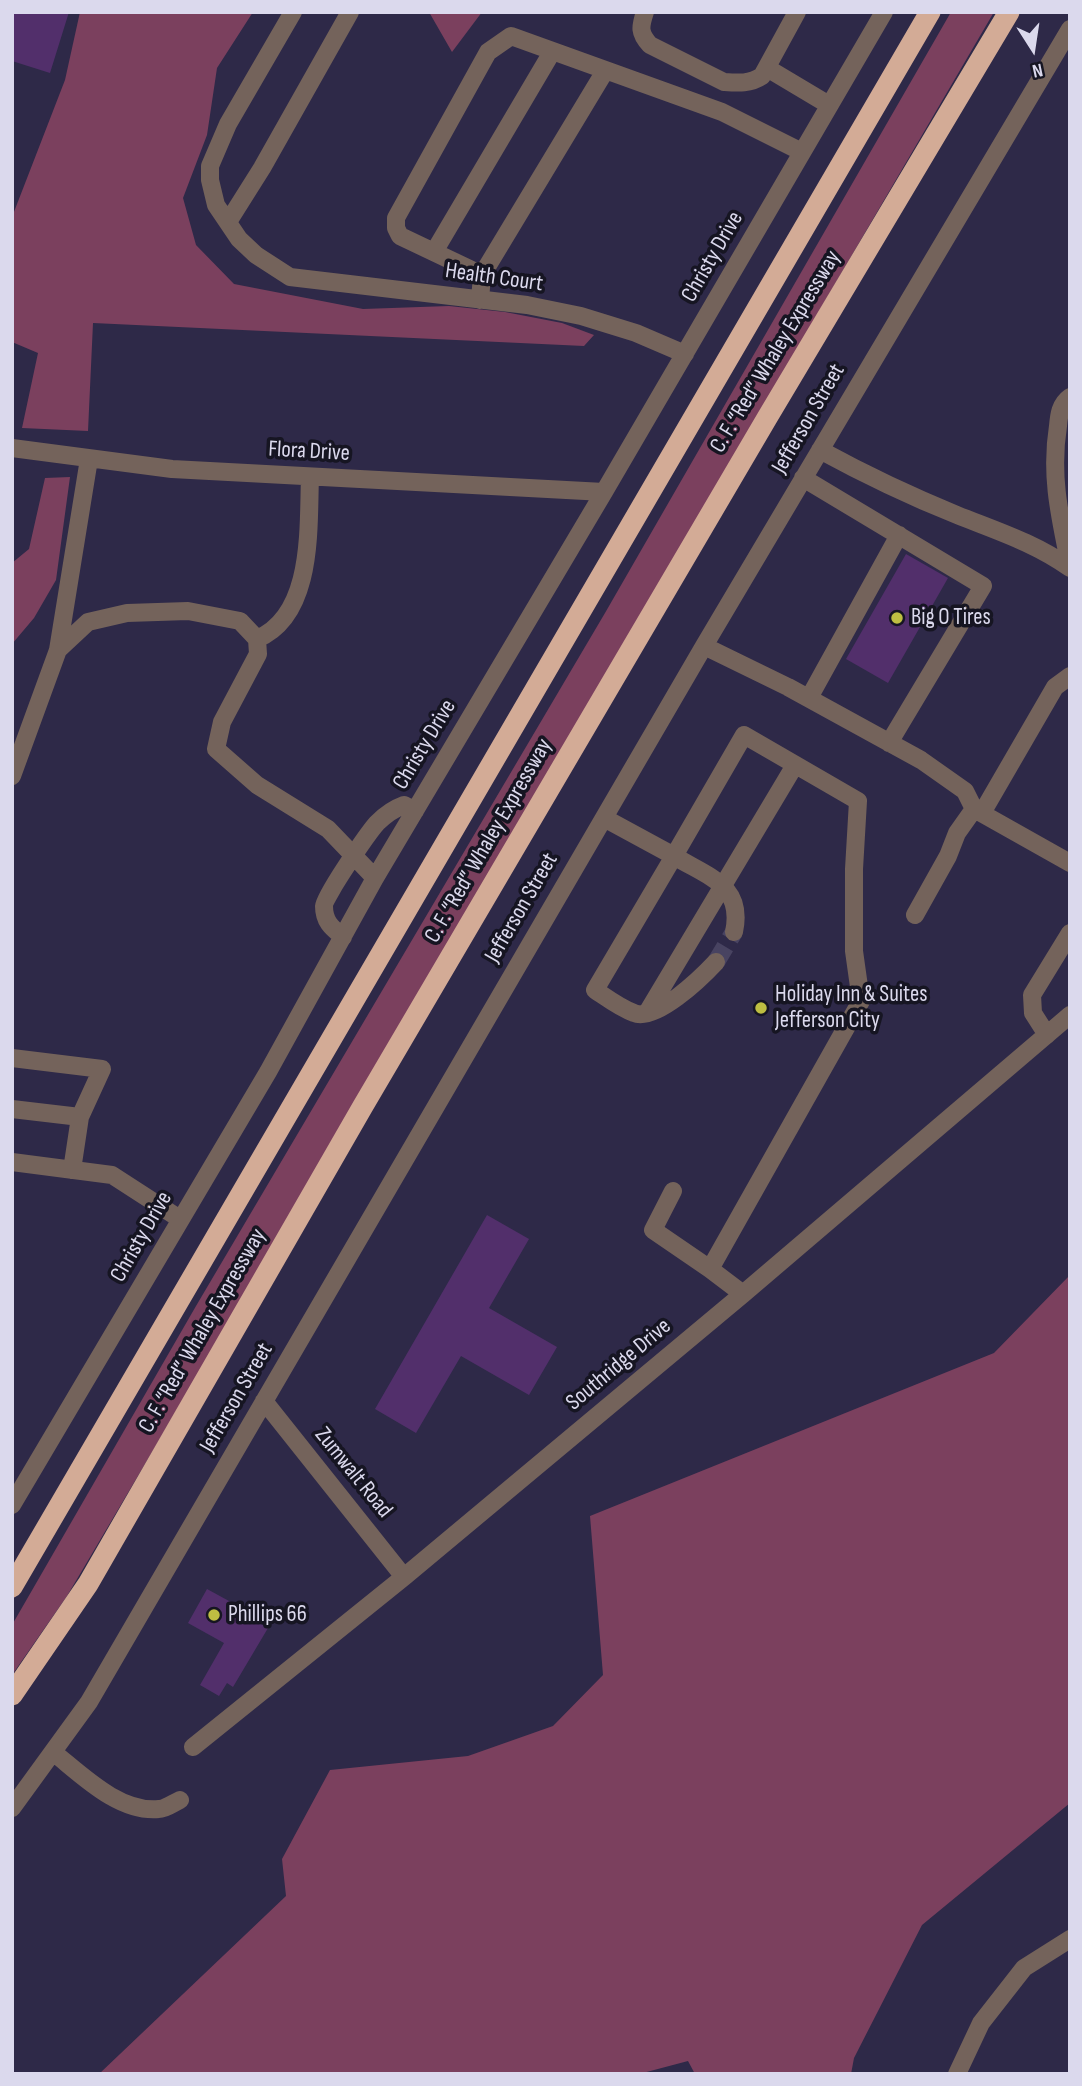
<!DOCTYPE html>
<meta charset="utf-8">
<style>
body{margin:0}
#map{position:relative;width:1082px;height:2086px;overflow:hidden;background:#2e2948;font-family:"Sofia Sans Condensed",sans-serif}
canvas{display:block}
.frame{position:absolute;inset:0;border:14px solid #dbd9ed;pointer-events:none}
.north{position:absolute;left:998px;top:14px;width:70px;height:70px;-webkit-text-stroke:5px #161522;paint-order:stroke;rotate:168deg;font-size:19px;font-weight:700;line-height:28px;text-align:center;color:#dbd9ed}
.north::after{content:'';display:block;margin:auto;width:24px;height:32px;background:#dbd9ed;clip-path:polygon(50% 0,100% 100%,50% 72%,0 100%)}
</style>
<div id="map">
<canvas width="1082" height="2086"></canvas>
<div class="frame"></div>
<div class="north">N</div>
</div>
<script>
const c = document.querySelector('canvas').getContext('2d');
c.lineJoin = 'round';
function fillPath(path, color) { c.fillStyle = color; c.fill(path, 'evenodd'); }
function stroke(path, color, width, dash) { c.strokeStyle = color; c.lineWidth = width; c.lineCap = dash ? 'butt' : 'round'; c.setLineDash(dash || []); c.stroke(path); }
function drawText(font, color, halo, rows, align = 'center') {
  c.font = font + ' "Sofia Sans Condensed",sans-serif'; c.lineWidth = 7; c.setLineDash([]); c.textBaseline = 'middle'; c.strokeStyle = halo; c.fillStyle = color; for (const [text, x, y, turn = 0] of rows) {
    c.save(); c.translate(x, y); c.rotate((+turn || 0) * Math.PI / 180); c.textAlign = isNaN(turn) ? turn : align; if (halo) c.strokeText(text, 0, 0); c.fillText(text, 0, 0); c.restore();
  }
}
fillPath(new Path2D(`
 M80 12H253L217 68 207 135 183 198 196 245 234 284 363 309 449 306 505 312 562 323 594 335 584 346 93 323 88 431 22 428 38 353 12 342V217L65 80Z
 M429 12H482L452 52Z
 M951 12H994L168 1425 67 1596 12 1675V1625L196 1306 605 613Z
 M70 477 56 580 34 618 12 644V563L29 549 45 478Z
 M1070 1275V1803L922 1925 854 2058 851 2074H695L688 2061 639 2074H99L286 1896 282 1859 330 1770 468 1756 553 1726 603 1675 590 1516 994 1353Z`), '#7b405e');
fillPath(new Path2D(`
 M12 12H69L50 73 12 61Z
 M906 554 948 578 888 683 846 659Z
 M487 1215 529 1239 489 1308 557 1347 529 1395 461 1356 416 1433 375 1409Z
 M207 1589 240 1607 238 1611 268 1628 233 1687 227 1683 219 1696 200 1685 224 1643 188 1623Z`), '#522f6b');
stroke(new Path2D(`
 M716 962 734 932`), '#484361', 18, [18, 9]);
stroke(new Path2D(`
 M293 12 228 124 210 166V180L216 205 239 239 256 255 290 277 527 305 581 316 636 333 685 354
 M645 12C640 27 639 33 650 45L724 82C738 83 750 84 762 76L797 12
 M767 68 829 105
 M228 222 262 168 350 12
 M434 252 552 52
 M482 275 605 71
 M480 300 482 275 400 236 396 228V218L488 52 511 36 722 112 802 152
 M1070 397C1060 404 1059 415 1058 426 1050 476 1060 517 1070 566
 M12 448 172 469 604 492
 M820 450C864 474 910 496 957 515 997 531 1035 543 1070 568
 M803 478 983 586 889 743
 M257 639C314 615 308 528 310 477
 M704 646 788 687 921 760 965 791 974 809
 M58 650 88 622 127 613 188 611 240 621 257 639 258 654 222 722 216 749 257 785 328 829 375 878
 M809 698 899 535
 M12 776 58 650 89 459
 M982 813 1055 687 1070 676
 M604 818 674 856 744 735 858 801 854 869V951L861 1001 710 1269 743 1294
 M915 915 948 856 957 833 974 809 1070 863
 M343 937C332 928 324 922 324 906 324 897 368 833 377 823 385 815 393 809 404 805L415 811
 M716 962C701 978 656 1022 634 1013 620 1008 607 998 595 990L674 856C708 877 744 885 734 932
 M648 1011 795 765
 M1047 1035 1033 1013 1032 995 1070 933
 M12 1058 102 1069 80 1117 72 1170
 M12 1109 80 1117
 M12 1162 112 1175 180 1219
 M673 1191 653 1230 710 1269
 M264 1401 404 1577
 M12 1505 268 1072 375 878 604 492 884 12
 M193 1747 404 1577 743 1294 1070 1015
 M53 1752C82 1775 119 1813 159 1809 166 1809 173 1803 180 1800
 M12 1808 89 1702 704 646 1070 29
 M957 2074 981 2023 1024 1968 1070 1939`), '#74635b', 18);
stroke(new Path2D(`
 M12 1587 930 12
 M12 1695 88 1584 363 1106 767 418 1009 12`), '#d3ab96', 21);
for (const [x, y, r, color] of [
 [897,618,7,"#bebe42"],
 [761,1008,7,"#bebe42"],
 [214,1615,7,"#bebe42"]
]) { const dot = new Path2D(); dot.arc(x, y, r, 0, 2 * Math.PI); c.fillStyle = color; c.fill(dot); stroke(dot, '#161522', 2.5); }
drawText('23px', '#dbd9ed', '#161522', [
 ["Christy Drive",713,257,-60],
 ["Health Court",494,278,8],
 ["C. F. “Red” Whaley Expressway",776,352,-59],
 ["Jefferson Street",809,419,-60],
 ["Flora Drive",309,452,3],
 ["Christy Drive",425,745,-59],
 ["C. F. “Red” Whaley Expressway",489,841,-60],
 ["Jefferson Street",522,908,-60],
 ["Christy Drive",142,1237,-60],
 ["C. F. “Red” Whaley Expressway",203,1331,-60],
 ["Southridge Drive",619,1365,-40],
 ["Jefferson Street",237,1398,-60],
 ["Zumwalt Road",353,1473,51]
]);
drawText('23px', '#dbd9ed', '#161522', [
 ["Big O Tires",911,618],
 ["Holiday Inn & Suites",775,995],
 ["Jefferson City",775,1021],
 ["Phillips 66",228,1615]
], 'left');
</script>
